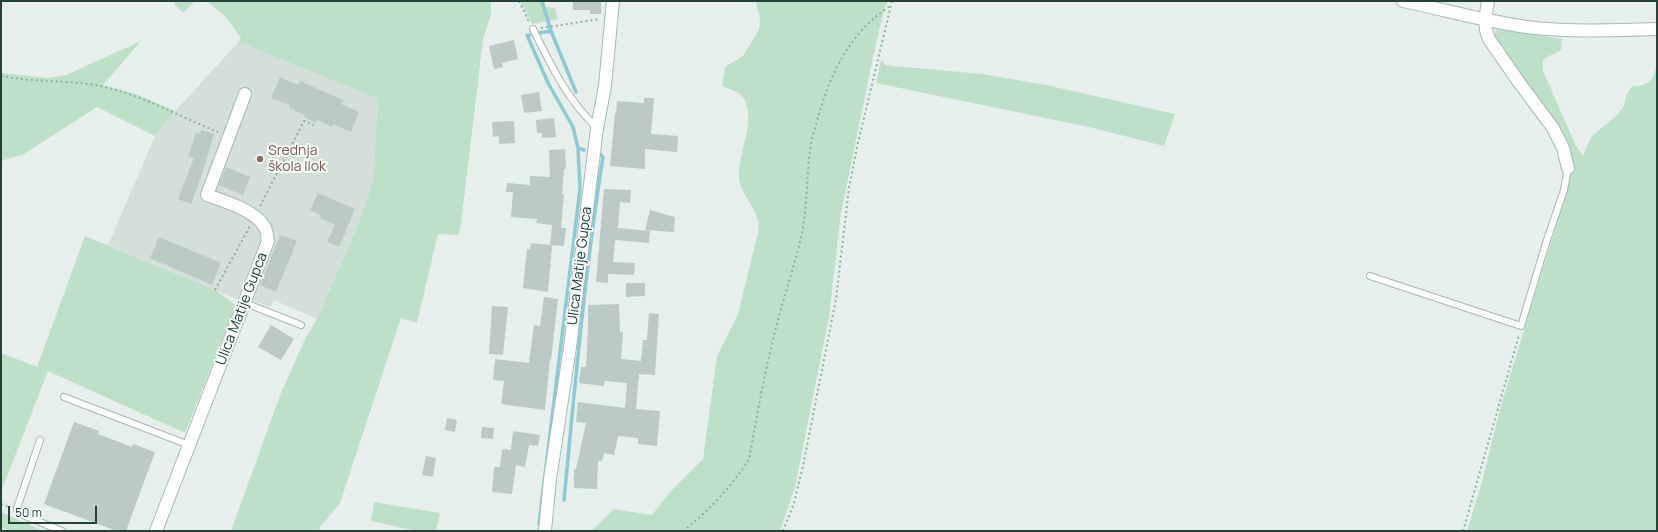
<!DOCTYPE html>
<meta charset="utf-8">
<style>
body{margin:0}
#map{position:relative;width:1658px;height:532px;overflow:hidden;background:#e6efeb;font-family:Manrope,sans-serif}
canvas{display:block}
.frame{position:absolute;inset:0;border:2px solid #24423a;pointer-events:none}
.scale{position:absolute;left:8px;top:506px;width:89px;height:18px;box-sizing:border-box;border:2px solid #24423a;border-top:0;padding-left:5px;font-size:12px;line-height:14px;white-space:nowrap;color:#24423a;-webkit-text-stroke:3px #f7fbf9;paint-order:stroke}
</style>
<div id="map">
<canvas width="1658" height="532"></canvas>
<div class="frame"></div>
<div class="scale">50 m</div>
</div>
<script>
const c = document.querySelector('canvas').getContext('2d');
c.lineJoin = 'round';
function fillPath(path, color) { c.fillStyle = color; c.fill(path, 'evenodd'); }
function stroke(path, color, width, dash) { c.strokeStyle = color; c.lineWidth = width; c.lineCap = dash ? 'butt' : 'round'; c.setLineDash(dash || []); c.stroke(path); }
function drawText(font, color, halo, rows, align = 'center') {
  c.font = font + ' Manrope,sans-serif'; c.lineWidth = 4; c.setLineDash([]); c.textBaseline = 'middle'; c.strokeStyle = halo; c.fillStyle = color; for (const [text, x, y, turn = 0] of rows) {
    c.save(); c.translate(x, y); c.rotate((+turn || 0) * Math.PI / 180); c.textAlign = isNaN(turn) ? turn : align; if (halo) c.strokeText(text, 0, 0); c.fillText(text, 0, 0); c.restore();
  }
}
fillPath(new Path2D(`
 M237 44 246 45 378 99 373 182 360 220 317 319 274 300 270 307 247 298 245 303 108 245 155 136 175 111Z`), '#d4dfda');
fillPath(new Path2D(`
 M176 1H195L183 13 174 4Z
 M207 1H491V15L483 39 461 224 458 235 438 234 417 323 401 318 340 503 320 527 319 531H231L279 398 305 339 317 319 360 220 373 182 378 99 246 45 237 44 241 38 226 17Z
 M520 1H544L546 7 555 8 558 19 532 24Z
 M756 1H888L885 7 876 43 841 213 829 317 795 487 780 531H591L614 509 652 515 671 491 703 459 717 356 738 314 758 233C758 229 759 224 758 221 755 205 739 193 739 176 738 152 759 116 741 95 737 91 727 88 722 86L725 67 743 56 759 30 760 20Z
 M1497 29 1562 39 1561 50C1555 54 1549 55 1543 60V71L1576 146 1583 156 1591 137 1618 114 1624 106 1626 96 1632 86C1649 86 1652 81 1657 66V531H1467L1482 482 1500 409 1559 216 1571 172 1567 147 1492 37Z
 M141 41 103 85 136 94 175 111 155 136 97 107 24 154 1 161V73L48 78 66 75Z
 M881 60 886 65 893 66 982 74 1046 85 1175 114 1164 146 1089 127 876 83Z
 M85 236 215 290 236 305 185 433 48 371 1 492V353L37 367Z
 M374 502 440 513 436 531H417L371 521Z
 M1 512 43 531H9L1 527Z`), '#bfe0c8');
stroke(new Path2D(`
 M542 1 551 31 576 92
 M539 33 551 31
 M530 35H527L548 83 573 127 578 148 580 189 539 524
 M578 148 584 150
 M564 500C575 385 585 271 603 157L600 154`), '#8ec9d4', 3.5);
fillPath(new Path2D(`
 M573 1H601V14H590V10H573Z
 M514 40 518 59 502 63 503 67 494 69 489 46Z
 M280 77 298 85 300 81 343 100 341 104 359 112 351 132 333 124 332 127 317 120 316 123 304 117 305 115 289 108 290 105 271 98Z
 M539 92 542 111 524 113 521 95Z
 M644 98H654L651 134 678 136 677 152 645 149V169L610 166 615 113H616L617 101 644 103Z
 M554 118 556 137 542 138V133H537L536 120Z
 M514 121 515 143 499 144V136L493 137 492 122Z
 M201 130 214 134 202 174 191 204 178 199 194 158 188 157 196 133 200 134Z
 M565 149 566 169H564L562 194H564L561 228H566L564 246 550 245 552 225 536 223 537 219 511 217 513 192H506L507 183 530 185V176L550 177 549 150Z
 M226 167 250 177 243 195 219 185Z
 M604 189 631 190 630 203 620 202 618 228 650 231 649 243 615 240 613 262 635 263 634 275 608 274V283L596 282Z
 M318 193 355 209 339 247 327 242 335 225 320 218 321 215 310 210Z
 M650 210 675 217 674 232 645 230Z
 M280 235 297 241 276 292 260 285Z
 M159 237 221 263 212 285 150 258Z
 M531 243 552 245 548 292 523 288 527 249H530Z
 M626 283H645V296L626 297Z
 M544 297 558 299 551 360 550 359 545 410 501 404 504 381 493 380 495 359 529 363 534 325 540 326Z
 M619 304 620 332H623L621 359 641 361 643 340H647L649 313 659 314 655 375 639 374 636 409 660 411 657 446 638 444V438L618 436 614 455 604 453 602 461H598L597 489 574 488V469H576L586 423 576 422 578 402 625 408 627 383 605 381 604 386 579 383 581 367H586L588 325V305Z
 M492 306 508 307 503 355 489 354Z
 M271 325 294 339 281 360 258 347Z
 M447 418 457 420 455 432 445 430Z
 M74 422 99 431 98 434 132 447 133 444 155 452 126 531H117L44 504Z
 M482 427 494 428 493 439 481 438Z
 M513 431 540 435 538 446 529 445 525 467 516 465 512 494 492 492 494 467H500L502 449 511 450Z
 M426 456 436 458 433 477 422 475Z`), '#bbcac4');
const lane = new Path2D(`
 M533 29C552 67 566 98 597 128
 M1370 276 1521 326 1546 243 1564 190 1568 168
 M245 303 301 325
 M64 397 189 445
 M40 440 17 508V510L25 516 62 531`);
const street = new Path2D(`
 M1403 1C1447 10 1490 23 1535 28 1576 32 1616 30 1657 29
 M1488 1 1485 20 1486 30 1489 39 1518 81 1553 128 1563 148 1568 168
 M156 531 268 241C267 237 267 230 264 226 254 210 224 201 207 195L245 94`);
const secondary = new Path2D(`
 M545 531 550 479 570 347 597 128 605 86 613 1`);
stroke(lane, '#a8b8b2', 8);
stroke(street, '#a8b8b2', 14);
stroke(secondary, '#a4bbb3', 14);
stroke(new Path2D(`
 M519 1 529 22
 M541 28 600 19
 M1 76C32 82 64 80 95 85 139 93 178 116 218 132
 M260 206 304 121 314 125
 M215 290 250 226
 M1 504 9 507
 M683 531C709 511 732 486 749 459 756 422 762 385 771 349 779 311 792 275 801 238 808 207 806 175 811 144 812 137 815 129 817 121 829 76 849 33 890 6
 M783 531 794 503 803 466 836 299 849 188 857 147 892 1
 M1463 531 1519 335`), '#86b3a5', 2, [2, 3]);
stroke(lane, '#fff', 6);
stroke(street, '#fff', 12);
stroke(secondary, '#fff', 12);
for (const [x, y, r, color] of [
 [260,159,4,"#8d6e63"]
]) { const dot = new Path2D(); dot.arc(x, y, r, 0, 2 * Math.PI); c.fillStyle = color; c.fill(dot); stroke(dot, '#f7fbf9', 1.5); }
drawText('14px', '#785e54', '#f7fbf9', [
 ["Srednja",268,151],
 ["škola Ilok",268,167]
], 'left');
drawText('14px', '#24423a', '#f7fbf9', [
 ["Ulica Matije Gupca",580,266,-83],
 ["Ulica Matije Gupca",242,309,-69]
]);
</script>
